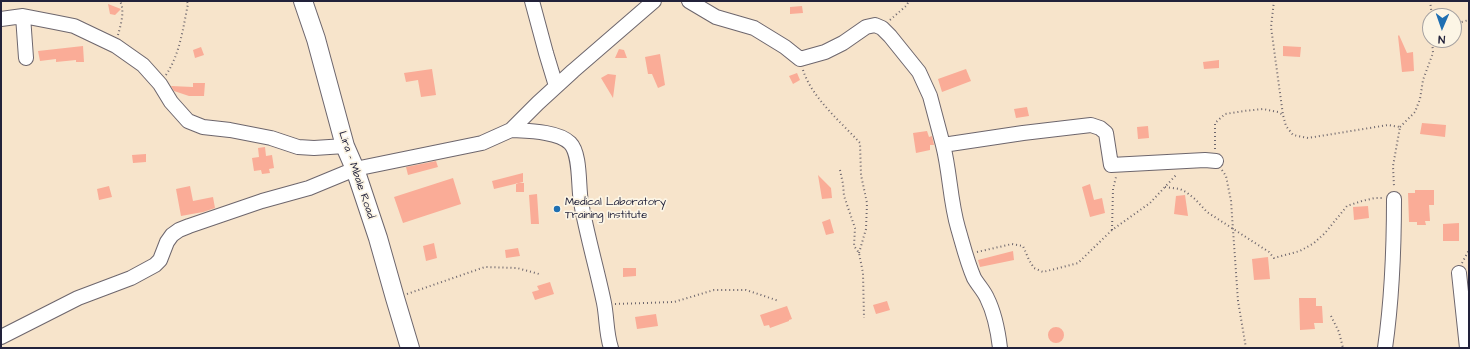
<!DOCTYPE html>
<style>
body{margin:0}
#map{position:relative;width:1470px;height:349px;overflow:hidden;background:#f7e4cb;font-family:"Architects Daughter",sans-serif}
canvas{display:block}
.frame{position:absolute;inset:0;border:2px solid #22223b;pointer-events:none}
.north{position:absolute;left:1422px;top:8px;width:40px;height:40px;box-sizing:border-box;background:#fcf5e5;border:1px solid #a5a1a1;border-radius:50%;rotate:182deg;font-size:11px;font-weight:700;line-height:16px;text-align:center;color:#22223b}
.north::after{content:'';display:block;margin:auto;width:14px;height:18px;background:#1f6fb2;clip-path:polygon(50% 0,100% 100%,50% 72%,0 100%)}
</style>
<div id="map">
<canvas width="1470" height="349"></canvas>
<div class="frame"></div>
<div class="north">N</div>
</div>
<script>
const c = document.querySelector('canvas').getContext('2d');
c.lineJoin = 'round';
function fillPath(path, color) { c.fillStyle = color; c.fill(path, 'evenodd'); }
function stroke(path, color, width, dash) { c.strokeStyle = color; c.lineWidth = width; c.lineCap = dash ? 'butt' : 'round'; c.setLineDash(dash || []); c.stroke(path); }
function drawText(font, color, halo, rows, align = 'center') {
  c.font = font + ' "Architects Daughter",sans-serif'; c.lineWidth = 3.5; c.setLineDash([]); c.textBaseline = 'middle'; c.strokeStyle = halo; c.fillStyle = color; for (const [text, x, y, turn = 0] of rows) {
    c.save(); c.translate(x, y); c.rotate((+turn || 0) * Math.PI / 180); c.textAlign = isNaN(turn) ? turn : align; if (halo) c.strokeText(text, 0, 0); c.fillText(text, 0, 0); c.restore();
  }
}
fillPath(new Path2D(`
 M108 4 121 9 115 15 110 14Z
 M802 6 803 13 790 14V7Z
 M1399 35 1407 53 1413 52 1414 71 1402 72 1398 36Z
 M83 46 84 62H76V60L56 62V59L40 61 38 51Z
 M1283 46 1301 47 1300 57 1283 56Z
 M201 47 204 55 195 58 193 50Z
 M619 49 624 50 627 58H615Z
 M660 54 665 85 658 88 652 74H648L645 57Z
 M1219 60V68L1204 69 1203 62Z
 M432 69 436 95 421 97 418 80 406 82 404 73Z
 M966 69 971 81 942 92 938 79Z
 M797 73 800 80 793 84 789 76Z
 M608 74 616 75 613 98 601 78Z
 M193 83H205L204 96H189L174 91 171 86 193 87Z
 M1027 107 1029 116 1016 118 1014 109Z
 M1422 123 1446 125 1445 137 1420 134Z
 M1148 126 1149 138 1138 139 1137 127Z
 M927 131 929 137 932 136 934 145H930V150L916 153 913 133Z
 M265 147 266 156 272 155 274 168 269 169 270 173 262 174 261 170 254 171 252 158 259 157 258 148Z
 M146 154V162L133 163 132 155Z
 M436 161 438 167 408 175 406 167Z
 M523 173V182L494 189 492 181Z
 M818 175 831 188 832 198 822 199Z
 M453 178 461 204 403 223 394 197Z
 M516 183H524V192H516Z
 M1090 184 1094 200 1102 198 1105 213 1090 217 1082 187Z
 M109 186 112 197 99 200 97 189Z
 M190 186 193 201 213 197 215 208 203 212 181 216 176 189Z
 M1415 190H1434V205H1429L1430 221H1425L1426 225H1417V222H1409L1408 193H1415Z
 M537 194 539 224H531L529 195Z
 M1185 195 1188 216 1174 214 1176 196Z
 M1368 206 1369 218 1354 220 1353 207Z
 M830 219 834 233 826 235 822 222Z
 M1459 223V241H1443V224Z
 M434 243 437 258 426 261 423 246Z
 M518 248 520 256 506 258 505 250Z
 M1013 251 1014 260 980 267 978 260Z
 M1268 257 1270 279 1254 280 1252 259Z
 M623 268H636V276L623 277Z
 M550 282 554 294 535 300 532 292 539 290 537 286Z
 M1299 298H1316V306H1322L1323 323H1314L1315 329 1300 330Z
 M887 301 890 310 876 314 873 305Z
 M787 306 792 319 789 320V321L770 328 769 325 764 326 760 315Z
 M656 314 658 326 637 329 635 317Z
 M1048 335a8 8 0 1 1 16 0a8 8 0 1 1-16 0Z`), '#faac97');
const minor = new Path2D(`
 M532 1 546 53 556 86
 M689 1 716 17 754 28 785 47 800 59 825 52 843 43 866 27 875 25 882 28 890 36 919 72 930 96 943 145 1023 133 1091 125 1100 128 1106 133 1111 165 1205 160 1216 161
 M23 16 26 58
 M1 19 23 16 54 22 74 26 116 46 143 65 160 84 171 102 188 121 203 127 230 130 271 138 298 147 314 148 345 146
 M511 130C527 131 558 131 570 143 581 154 578 187 581 202 587 236 597 269 604 303 607 318 606 333 611 348
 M943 145C950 172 950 201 958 228 963 245 967 262 974 278 978 285 984 291 987 298 995 314 998 331 1000 348
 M1459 273 1467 348
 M1 337 78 298 131 278 155 265 160 260 167 242 172 235 179 230 189 226 262 201 309 188 355 169 482 143 511 130 538 103 573 71 654 1
 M1385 348C1392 299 1394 249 1394 199`);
const major = new Path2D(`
 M303 1 316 39 345 146 355 169 378 238 395 298 410 348`);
stroke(minor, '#6d666d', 16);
stroke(major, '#6d666d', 20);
stroke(new Path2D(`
 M1274 1 1271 27 1283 115
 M1430 1 1432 16
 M890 20 906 6 909 1
 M1454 24 1469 20
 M118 35C121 24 125 11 120 1
 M803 70C812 98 840 121 860 143L861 175 867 203 866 229 859 253
 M166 75C180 54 183 28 188 4L187 1
 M1400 127 1415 112 1420 99 1423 80 1433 53 1432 40
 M1215 149V123L1225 114 1244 111 1263 109 1278 112 1283 115 1286 126 1293 135 1308 138 1388 125 1400 127 1393 166 1394 187
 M840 170 843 184 844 196 855 228 854 246 859 253 863 273 864 318
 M1222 170 1226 176 1231 201 1238 301 1246 348
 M1165 187 1180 189 1186 192 1195 199 1207 212 1269 252 1274 258 1300 251 1314 243 1325 233 1347 206 1362 201 1375 198H1384
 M1112 230 1113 189 1116 177
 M977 252 1012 244 1023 246 1029 260 1034 268 1043 272 1078 263 1112 230 1150 203 1177 174
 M1462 263 1469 250
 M407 294 485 267 517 268 539 274
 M615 304 674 302 714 290H746L779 301
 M1331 316 1339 332 1343 348`), '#6d666d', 2, [1, 3]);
stroke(minor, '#fff', 14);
stroke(major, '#fff', 18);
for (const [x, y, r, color] of [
 [557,209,4,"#1f6fb2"]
]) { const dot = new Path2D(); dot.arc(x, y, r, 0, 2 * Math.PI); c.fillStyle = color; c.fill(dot); stroke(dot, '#fcf5e5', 1.5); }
drawText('11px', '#22223b', '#fcf5e5', [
 ["Lira - Mbale Road",356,175,71]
]);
drawText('11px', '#22223b', '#fcf5e5', [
 ["Medical Laboratory",565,203],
 ["Training Institute",565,216]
], 'left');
</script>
